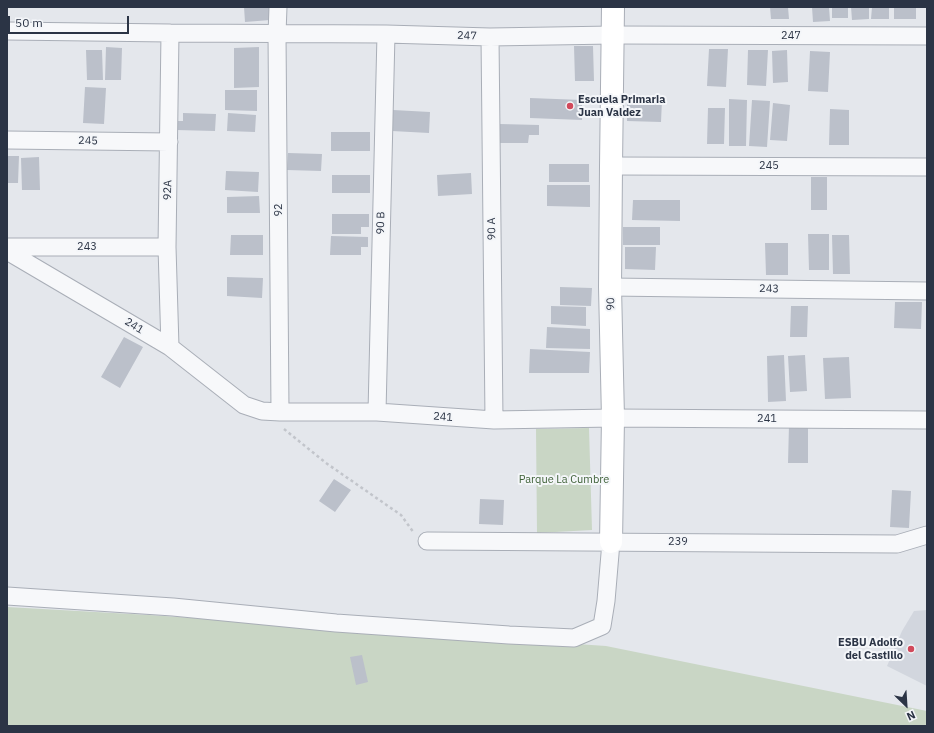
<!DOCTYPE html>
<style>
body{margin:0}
#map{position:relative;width:934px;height:733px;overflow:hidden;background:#e4e7ec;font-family:"IBM Plex Sans",sans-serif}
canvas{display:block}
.frame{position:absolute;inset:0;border:8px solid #2b3445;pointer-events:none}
.north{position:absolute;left:886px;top:685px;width:40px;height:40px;-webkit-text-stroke:3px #f4f6f9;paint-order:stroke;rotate:155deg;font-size:11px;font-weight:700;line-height:16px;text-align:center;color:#2b3445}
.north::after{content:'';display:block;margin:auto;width:14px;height:18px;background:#2b3445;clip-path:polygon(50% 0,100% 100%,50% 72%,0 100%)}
.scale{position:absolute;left:8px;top:16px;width:121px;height:18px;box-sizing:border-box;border:2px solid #2b3445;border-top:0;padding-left:5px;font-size:12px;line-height:14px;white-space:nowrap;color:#2b3445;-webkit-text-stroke:3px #f4f6f9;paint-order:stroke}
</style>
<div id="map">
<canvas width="934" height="733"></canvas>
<div class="frame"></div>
<div class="north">N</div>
<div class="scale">50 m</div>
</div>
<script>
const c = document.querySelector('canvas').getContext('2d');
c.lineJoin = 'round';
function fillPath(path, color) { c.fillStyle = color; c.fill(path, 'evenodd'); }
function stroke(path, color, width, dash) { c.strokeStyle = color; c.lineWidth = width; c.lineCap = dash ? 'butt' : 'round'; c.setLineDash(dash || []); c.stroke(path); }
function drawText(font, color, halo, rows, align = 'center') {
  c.font = font + ' "IBM Plex Sans",sans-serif'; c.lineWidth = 4; c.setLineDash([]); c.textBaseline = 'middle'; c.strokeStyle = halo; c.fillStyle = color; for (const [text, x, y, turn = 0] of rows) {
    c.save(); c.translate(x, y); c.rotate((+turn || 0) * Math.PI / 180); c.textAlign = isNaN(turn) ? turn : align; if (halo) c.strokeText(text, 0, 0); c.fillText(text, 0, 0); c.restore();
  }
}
fillPath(new Path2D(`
 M927 610V686L887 666 902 631 914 611Z`), '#d2d6de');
fillPath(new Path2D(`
 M589 428 592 530 537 533 536 429Z
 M7 607 149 615 606 646 927 711V726H7Z`), '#c9d6c5');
fillPath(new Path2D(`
 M244 7H269L270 20 245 22Z
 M770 7H788L789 19H771Z
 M812 7H829L830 21 813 22Z
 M832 7H848V18H832Z
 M851 7H869V19L852 20Z
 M872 7H889V19H871Z
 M894 7H916V19H894Z
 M574 46H593L594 81H575Z
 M106 47 122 48 121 80H105Z
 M259 47V87L234 88V48Z
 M709 49H728L726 87 707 86Z
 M86 50H102L103 80H87Z
 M748 50H768L766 86 747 85Z
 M787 50 788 82 773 83 772 51Z
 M810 51 830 52 828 92 808 91Z
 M85 87 106 88 104 124 83 123Z
 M225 90H257V111L225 110Z
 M530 98 582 100V120L530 118Z
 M627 99 662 100 661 122 627 121Z
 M729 99 747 100 746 146H729Z
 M752 100 770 101 767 147 749 146Z
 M773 103 790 105 787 141 770 140Z
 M708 108H725L724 144H707Z
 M830 109 849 110V145H829Z
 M393 110 430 112 429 133 392 131Z
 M183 113 216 114 215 131 176 130V121H183Z
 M228 113 256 115 255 132 227 131Z
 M500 124 539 125V135H529L528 143H500Z
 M331 132H370V151H331Z
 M288 153 322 154 321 171 287 170Z
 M7 156H19L18 183H7Z
 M39 157 40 190H22L21 158Z
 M549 164H589V182H549Z
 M226 171 259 172 258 192 225 190Z
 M471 173 472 194 438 196 437 175Z
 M332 175H370V193H332Z
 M811 177H827V210H811Z
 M547 185H590V207L547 206Z
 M259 196 260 213H227V197Z
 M633 200H680V221L632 220Z
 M332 214H369V227H361V234H332Z
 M623 227H660V245H623Z
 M808 234H829V270H809Z
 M231 235H263V255H230Z
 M832 235H849L850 274H833Z
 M331 236 368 237V247H361V255H330Z
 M765 243H788V275H766Z
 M625 247H656L655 270 625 269Z
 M227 277 263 278 262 298 227 296Z
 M560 287 592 288 591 306 560 305Z
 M895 302H922L921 329 894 328Z
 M551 306 586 307V326L551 324Z
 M791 306H808L807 337H790Z
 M547 327 590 329V349L546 348Z
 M124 337 143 347 120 388 101 377Z
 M530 349 590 352 589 373H529Z
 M784 355 786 401 768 402 767 356Z
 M805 355 807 391 790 392 788 356Z
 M849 357 851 398 825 399 823 358Z
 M789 425H808V463H788Z
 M334 479 351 490 335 512 319 501Z
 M892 490 911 491 909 528 890 527Z
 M480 499 504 500 503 525 479 524Z
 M362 655 368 682 356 685 350 657Z`), '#bbc0ca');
const street = new Path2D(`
 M278 7 277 34 280 412
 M7 31 170 33 386 34 490 37 613 35 927 36
 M490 37 494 420
 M7 140 169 142
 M611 166 927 167
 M7 247H167
 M7 251 170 347 244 405 262 411 280 412H377L494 420 613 418 927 420
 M610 287 927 291
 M170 347 167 247 170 33
 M377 412 386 34
 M427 541 897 544 927 535
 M7 596 173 607 336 623 509 635 574 638 602 626 606 601 611 542`);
const secondary = new Path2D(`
 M611 542 613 418 610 287 611 166 613 7`);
stroke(street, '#a9aeb7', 19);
stroke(secondary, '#a9aeb7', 24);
stroke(new Path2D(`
 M284 429 326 463 401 515 414 533`), '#c2c5cb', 2.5, [3, 3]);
stroke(street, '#f7f8fa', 17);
stroke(secondary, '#fff', 22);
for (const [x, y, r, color] of [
 [570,106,4,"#d1495b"],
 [911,649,4,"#d1495b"]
]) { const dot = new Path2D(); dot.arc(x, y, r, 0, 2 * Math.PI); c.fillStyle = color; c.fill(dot); stroke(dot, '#f4f6f9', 1.5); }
drawText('11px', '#2b3445', '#f4f6f9', [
 ["247",467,36,2],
 ["247",791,36],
 ["245",88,141,1],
 ["245",769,166],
 ["92A",168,190,-89],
 ["92",279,210,-90],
 ["90 B",381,223,-89],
 ["90 A",492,229,-91],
 ["243",87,247],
 ["243",769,289,1],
 ["90",611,304,-91],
 ["241",134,326,31],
 ["241",443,417,4],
 ["241",767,419],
 ["239",678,542]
]);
drawText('bold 11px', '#2b3445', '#f4f6f9', [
 ["Escuela Primaria",578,100],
 ["Juan Valdez",578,113],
 ["ESBU Adolfo",903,643,"right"],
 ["del Castillo",903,656,"right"]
], 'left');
drawText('11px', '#3f6138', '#f4f6f9', [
 ["Parque La Cumbre",564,480]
]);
</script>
